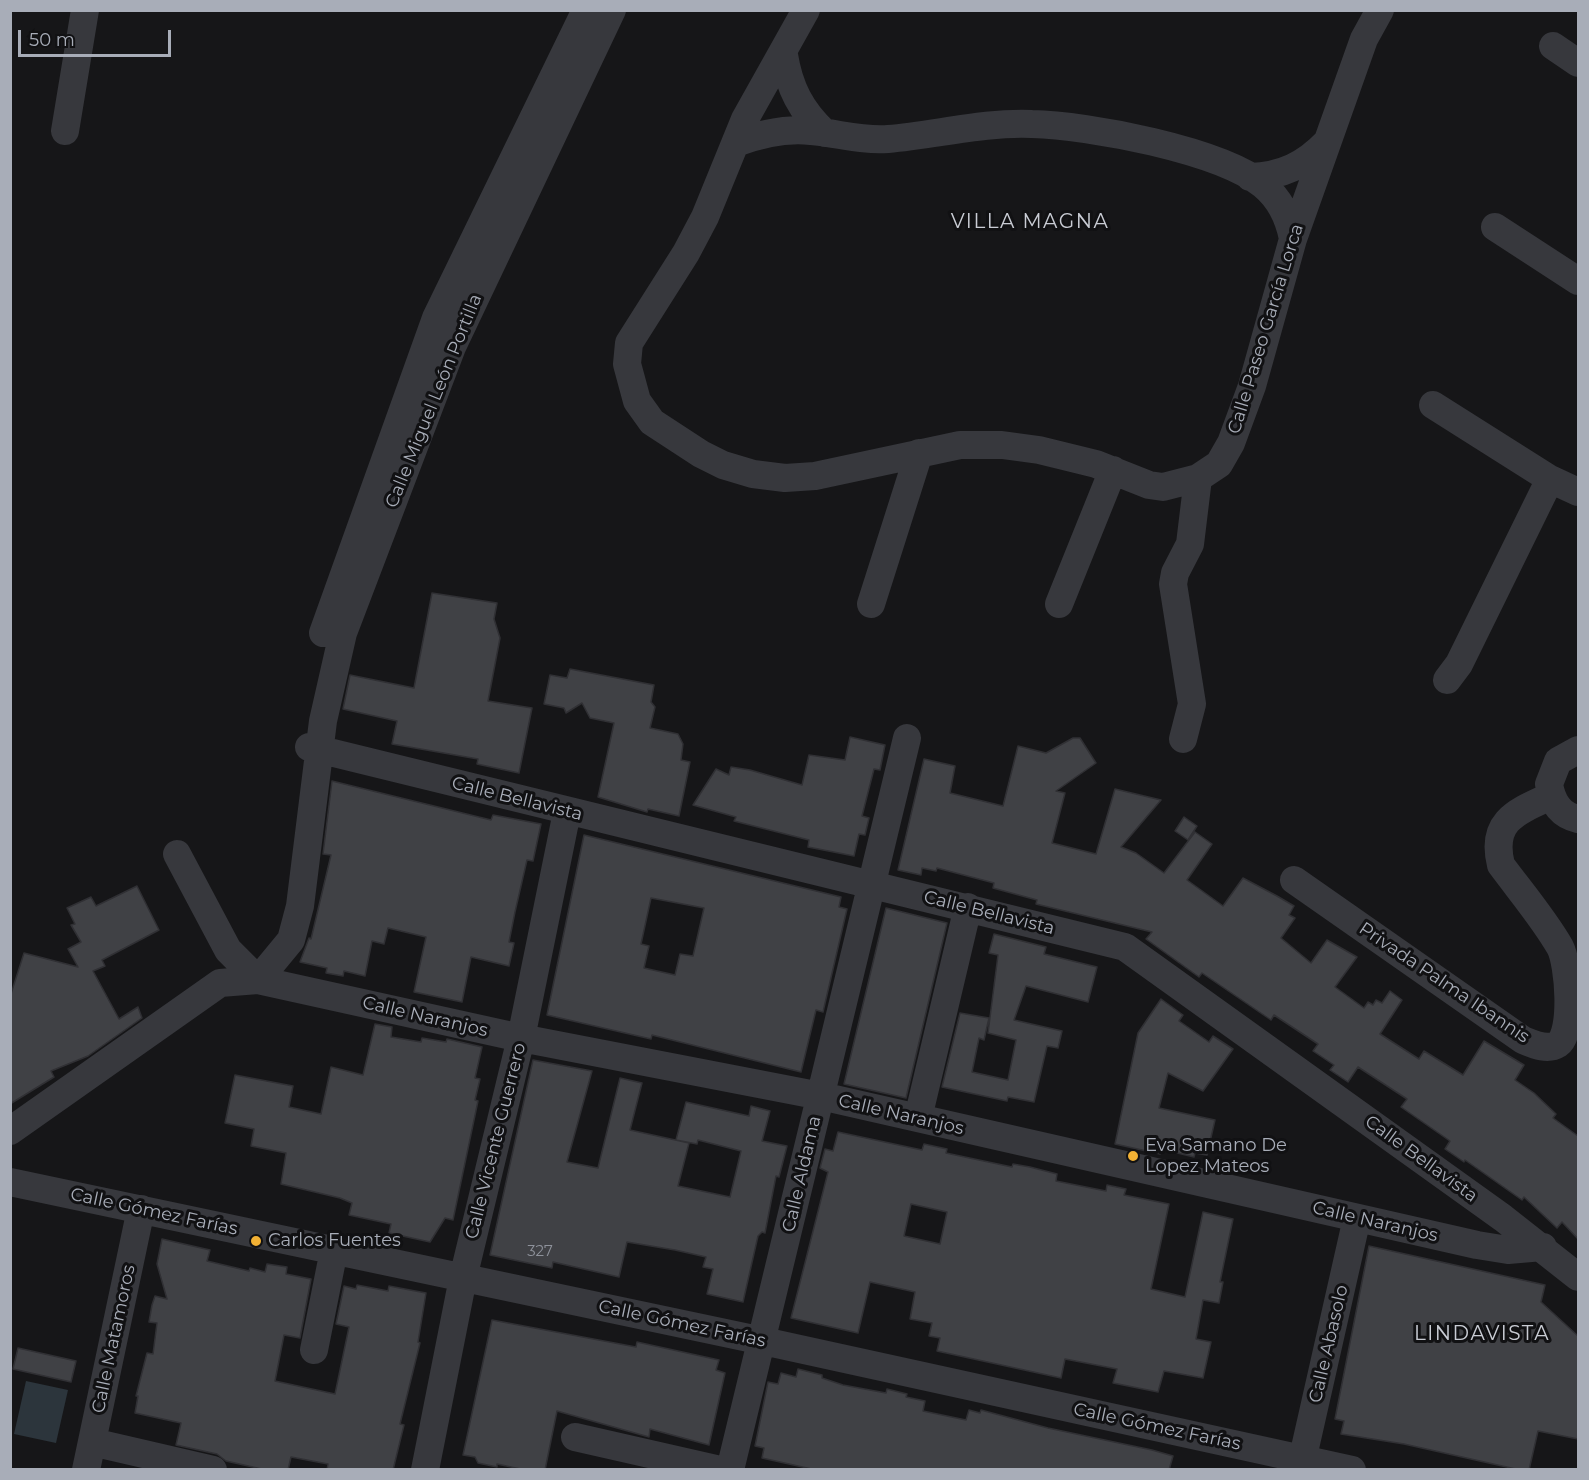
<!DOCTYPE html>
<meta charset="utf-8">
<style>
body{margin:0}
#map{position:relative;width:1589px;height:1480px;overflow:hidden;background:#161618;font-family:Montserrat,sans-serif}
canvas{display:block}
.frame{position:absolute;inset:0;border:12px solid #a8adb8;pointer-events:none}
.scale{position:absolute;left:18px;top:30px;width:153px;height:27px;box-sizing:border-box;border:3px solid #a8adb8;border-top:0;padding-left:8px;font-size:18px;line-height:21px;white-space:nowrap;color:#a8adb8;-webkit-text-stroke:4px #111113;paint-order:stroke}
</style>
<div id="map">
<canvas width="1589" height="1480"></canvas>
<div class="frame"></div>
<div class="scale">50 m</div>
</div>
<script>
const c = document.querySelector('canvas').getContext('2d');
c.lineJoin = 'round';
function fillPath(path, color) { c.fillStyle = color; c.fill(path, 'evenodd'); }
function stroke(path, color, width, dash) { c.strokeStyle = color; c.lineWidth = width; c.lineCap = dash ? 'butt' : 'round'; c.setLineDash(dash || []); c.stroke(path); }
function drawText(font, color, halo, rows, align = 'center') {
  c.font = font + ' Montserrat,sans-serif'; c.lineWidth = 6; c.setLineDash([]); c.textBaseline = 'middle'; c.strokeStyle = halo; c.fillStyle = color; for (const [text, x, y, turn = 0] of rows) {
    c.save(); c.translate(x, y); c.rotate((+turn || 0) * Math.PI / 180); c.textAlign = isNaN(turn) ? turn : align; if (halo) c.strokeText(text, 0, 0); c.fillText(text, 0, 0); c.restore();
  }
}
fillPath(new Path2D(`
 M26 1381 68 1390 56 1443 14 1434Z`), '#2c353c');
const building = new Path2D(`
 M432 593 497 603 494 619 500 638 488 701 532 708 519 773 477 764 478 759 392 744 397 721 343 709 350 675 414 688Z
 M570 669 654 685 651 702 655 707 650 728 678 734 683 744 681 760 690 762 679 816 648 809 647 812 598 797 614 723 590 718 582 703 566 713 564 708 544 704 550 675 567 678Z
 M850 737 885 745 880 770 874 769 862 816 869 818 865 835 859 834 854 856 808 847 809 840 734 821 736 817 693 805 716 769 729 775 731 767 750 770 802 785 809 755 845 760Z
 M1073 738H1080L1096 763 1056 791 1065 793 1052 843 1096 854 1115 789 1161 800 1121 847 1136 853 1164 873 1195 832 1212 844 1187 880 1223 906 1243 878 1277 896 1294 906 1289 915 1295 918 1281 938 1311 963 1327 940 1357 957 1335 987 1364 1008 1368 1002 1373 1005 1376 1000 1382 1003 1390 991 1402 1000 1380 1034 1419 1059 1424 1051 1463 1075 1484 1041 1524 1065 1515 1080 1534 1093 1556 1114 1553 1118 1578 1136V1239L1562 1222 1557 1228 1524 1197 1522 1200 1465 1160 1464 1162 1445 1149 1450 1141 1401 1107 1407 1099 1358 1067 1348 1082 1330 1070 1334 1065 1313 1051 1318 1044 1274 1015 1271 1020 1202 973 1199 977 1146 939 1152 932 1036 904 1037 900 993 888 994 883 937 868 936 871 922 868 921 875 898 870 924 759 955 766 950 793 1003 806 1018 746 1046 753Z
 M332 781 491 820 493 815 541 824 533 861 527 860 515 912 509 942 514 943 509 966 471 957 462 1002 414 992 426 937 388 928 384 944 372 941 365 976 344 971 343 976 326 973 327 968 300 962 309 938 311 939 331 855 323 854Z
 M1184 817 1197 826 1188 840 1175 831Z
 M584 835 841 897 839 907 847 909 823 1012 816 1010 801 1072 652 1035 651 1039 547 1015ZM651 898 704 908 693 956 680 954 675 975 644 968 649 946 641 944Z
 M137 886 159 930 102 960 105 966 93 971 119 1019 138 1007 142 1018 88 1056 51 1071 54 1077 10 1104V997L24 953 78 967 68 949 81 942 71 925 75 924 67 908 91 897 96 906Z
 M886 908 947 923 906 1098 844 1084Z
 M994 934 1046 947 1044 954 1097 967 1088 1002 1026 986 1014 1020 1062 1031 1058 1048 1047 1046 1034 1102 1008 1097 1007 1101 942 1087 960 1013 989 1018 984 1040 979 1038 972 1072 1008 1080 1016 1040 988 1033 998 955 989 953Z
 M1161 999 1183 1015 1179 1021 1209 1042 1213 1036 1233 1049 1203 1091 1168 1073 1159 1108 1215 1120 1207 1155 1195 1153 1194 1157 1161 1149 1160 1154 1115 1144 1138 1033Z
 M375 1024 392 1027 391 1037 421 1042 422 1038 446 1042 447 1039 482 1047 475 1078 480 1079 475 1100 478 1101 453 1220 445 1218 430 1242 389 1233 391 1224 349 1215 352 1203 340 1198 281 1184 286 1153 251 1146 254 1129 225 1123 235 1075 293 1086 289 1107 321 1114 331 1067 363 1075Z
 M533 1060 592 1071 567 1162 598 1168 620 1078 642 1083 630 1130 689 1143 678 1186 730 1197 741 1151 698 1140 697 1144 676 1140 686 1102 749 1116 751 1106 770 1111 762 1141 787 1146 779 1177 776 1176 765 1233 762 1232 758 1236 743 1302 707 1294 713 1269 703 1267 706 1257 675 1250 627 1242 619 1277 553 1262 552 1268 490 1255Z
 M838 1132 922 1150 924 1144 947 1149 946 1153 1012 1167 1013 1164 1030 1167 1057 1174 1056 1181 1106 1191 1107 1185 1126 1189 1124 1195 1169 1204 1151 1289 1185 1297 1203 1212 1233 1219 1220 1282H1223L1219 1303 1203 1300 1196 1339 1211 1342 1203 1378 1164 1371 1158 1392 1113 1383 1117 1369 1065 1359 1061 1378 937 1351 940 1338 929 1336 932 1323 910 1319 915 1292 870 1282 858 1333 791 1318 828 1172 820 1168 825 1149 833 1151ZM911 1204 947 1212 940 1244 904 1236Z
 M162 1239 210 1250 207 1261 249 1271 250 1268 265 1272 267 1264 287 1267 286 1274 311 1279 300 1338 284 1335 275 1381 335 1394 349 1327 336 1324 344 1286 356 1289 357 1285 388 1291 389 1286 426 1293 418 1342 420 1343 400 1424 404 1425 393 1470H327L328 1464 291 1457 288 1470H266L226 1461 217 1454 176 1445 181 1423 135 1413 138 1396H136L147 1353 153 1354 157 1323 149 1322 152 1305 155 1296 167 1299 157 1264Z
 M1369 1246 1545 1285 1541 1302 1578 1336V1439L1538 1431 1529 1470H1520L1404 1444 1341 1434 1344 1421 1335 1419Z
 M492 1320 636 1347 637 1342 719 1360 716 1370 725 1373 709 1445 650 1429 649 1437 557 1411 545 1470H525L497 1464V1467L478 1463 475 1457 463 1455Z
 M18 1348 76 1361 71 1382 13 1369Z
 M798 1369 822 1375V1378L843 1385 886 1393 887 1389 907 1394 906 1397 925 1401 923 1411 966 1420 969 1410 980 1413 981 1410 1048 1428 1152 1450 1173 1456 1169 1470H816L762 1458 764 1448 755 1446 768 1382 778 1384 781 1373 796 1377Z`);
fillPath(building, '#404145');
stroke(building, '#303034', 1.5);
stroke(new Path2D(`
 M806 10 745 119 705 217 686 253 629 343 627 364 637 401 652 422 701 454 723 465 753 474 785 478 815 476 960 445H1002L1039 450 1096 464 1149 485 1163 487 1198 478 1219 464 1231 443 1252 386 1293 239 1364 39 1380 10
 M1553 46 1578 63
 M784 55C789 87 801 111 825 133
 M65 131 85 10
 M736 143C760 134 784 128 811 131 837 133 861 141 888 139 936 135 983 122 1032 124 1088 125 1220 150 1263 185 1280 199 1289 218 1293 239
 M1250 177C1282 176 1305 165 1327 142
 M1495 227 1578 281
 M1433 405 1550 479 1578 492
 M871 604 919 453
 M1059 604 1113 470
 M323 633 436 318 586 10
 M1447 680 1459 664 1550 479
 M1183 739 1192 704 1173 584 1175 573 1190 544 1198 478
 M309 747 1125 947 1503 1218 1578 1277
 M1578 750 1558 761 1549 784C1552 802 1560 815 1578 819
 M177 854 228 950 258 980
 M1294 880 1523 1040C1533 1044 1547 1051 1558 1044 1574 1033 1569 964 1560 947 1544 919 1521 892 1501 865 1490 821 1516 812 1551 796
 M258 980 291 940 300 906 323 721 343 633 452 347 612 10
 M918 1118 968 907
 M10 1131 220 983 258 980 521 1038 821 1096 1477 1245 1508 1250 1543 1247
 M10 1182 763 1341 1352 1470
 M314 1350 334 1250
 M575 1437 720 1470
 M92 1442 213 1470
 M86 1470 141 1209
 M425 1470 463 1278 521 1038 567 812
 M730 1470 907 738
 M1300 1470 1357 1218`), '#37383d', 28);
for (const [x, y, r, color] of [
 [1133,1156,6,"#f2b134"],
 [256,1241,6,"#f2b134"]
]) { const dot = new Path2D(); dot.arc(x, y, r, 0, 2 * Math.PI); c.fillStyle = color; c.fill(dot); stroke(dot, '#111113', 2); }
drawText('15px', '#8e929b', null, [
 ["327",540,1252]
]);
drawText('18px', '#a8adb8', '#111113', [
 ["Calle Paseo García Lorca",1266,329,-73],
 ["Calle Miguel León Portilla",434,401,-68],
 ["Calle Bellavista",517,799,14],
 ["Calle Bellavista",989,913,14],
 ["Privada Palma Ibannis",1444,983,34],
 ["Calle Naranjos",425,1017,13],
 ["Calle Naranjos",901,1115,13],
 ["Calle Vicente Guerrero",496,1141,-76],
 ["Calle Bellavista",1421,1159,36],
 ["Calle Aldama",802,1174,-77],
 ["Calle Gómez Farías",154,1212,12],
 ["Calle Naranjos",1375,1222,13],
 ["Calle Gómez Farías",682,1324,12],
 ["Calle Matamoros",114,1339,-78],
 ["Calle Abasolo",1329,1344,-77],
 ["Calle Gómez Farías",1157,1427,12]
]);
drawText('18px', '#a8adb8', '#111113', [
 ["Eva Samano De",1145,1146],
 ["Lopez Mateos",1145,1167],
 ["Carlos Fuentes",268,1241]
], 'left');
c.letterSpacing = '1.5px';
drawText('20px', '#c9ccd4', '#111113', [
 ["VILLA MAGNA",1030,222],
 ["LINDAVISTA",1482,1334]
]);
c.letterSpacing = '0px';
</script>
